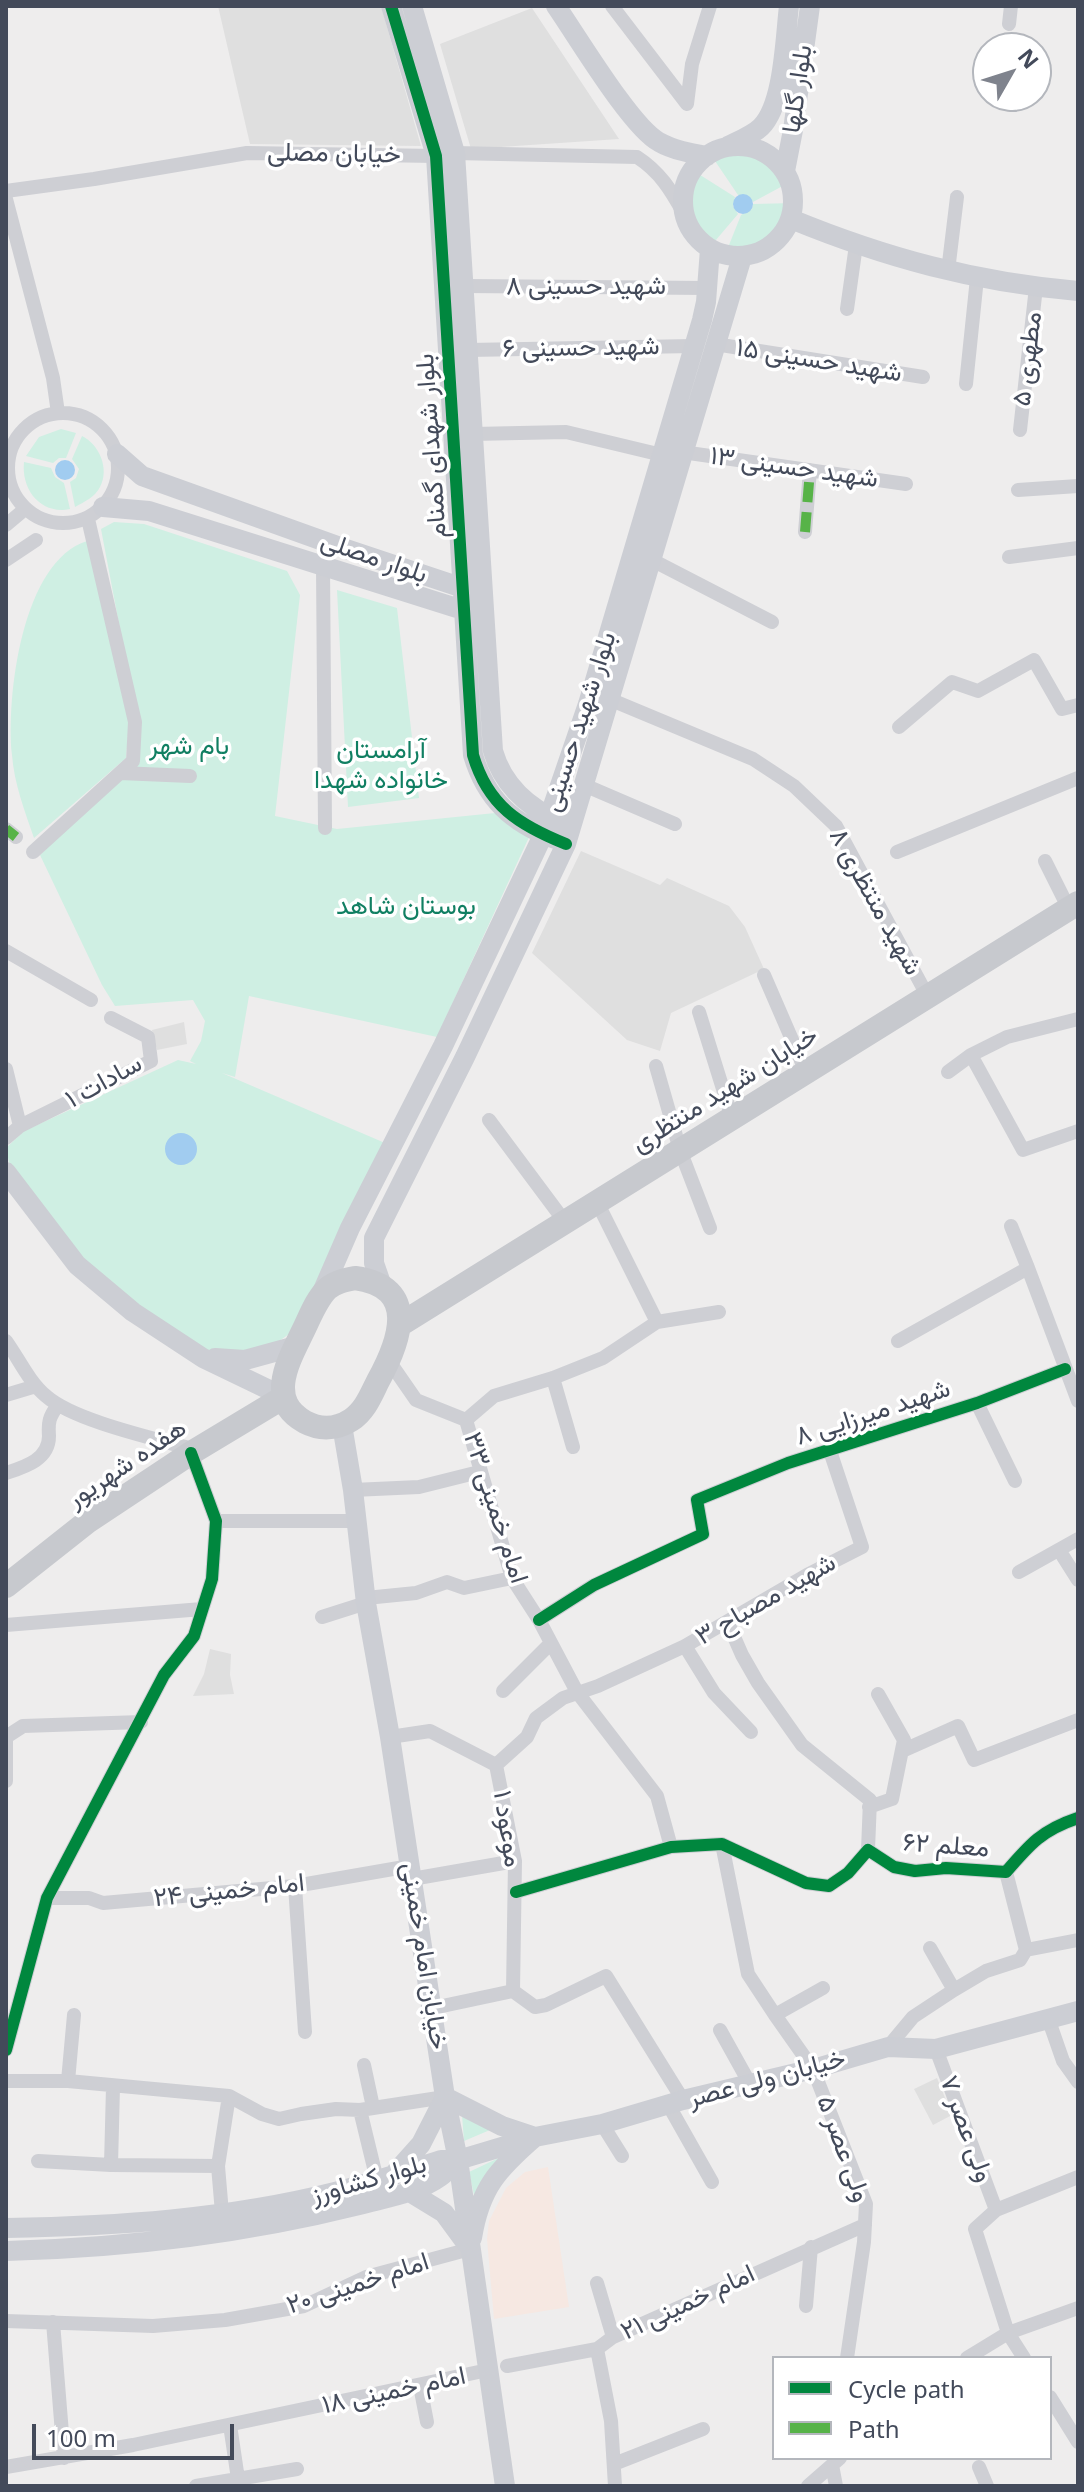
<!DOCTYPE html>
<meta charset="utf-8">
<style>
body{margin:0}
#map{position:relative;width:1084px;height:2492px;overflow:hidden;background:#eeeded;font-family:"Noto Sans",sans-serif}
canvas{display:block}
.frame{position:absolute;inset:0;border:8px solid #434a5a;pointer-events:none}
.legend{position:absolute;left:772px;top:2356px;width:280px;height:104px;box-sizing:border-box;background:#fff;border:2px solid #b4b7bd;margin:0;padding:10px 14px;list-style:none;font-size:24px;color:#434a5a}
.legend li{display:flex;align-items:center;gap:16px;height:40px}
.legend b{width:40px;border:2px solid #b4b7bd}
.north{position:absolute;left:972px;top:32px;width:80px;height:80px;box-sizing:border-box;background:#fff;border:2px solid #b4b7bd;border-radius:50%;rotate:51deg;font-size:22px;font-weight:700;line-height:32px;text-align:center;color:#434a5a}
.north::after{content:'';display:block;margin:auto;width:28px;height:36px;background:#7f838d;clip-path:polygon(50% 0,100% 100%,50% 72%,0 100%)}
.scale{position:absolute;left:32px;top:2424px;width:202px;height:36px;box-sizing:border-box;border:4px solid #434a5a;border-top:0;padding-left:10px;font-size:24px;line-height:28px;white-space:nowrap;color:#434a5a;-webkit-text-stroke:6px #fff;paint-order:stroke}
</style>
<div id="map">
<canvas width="1084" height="2492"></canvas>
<div class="frame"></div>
<ul class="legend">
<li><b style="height:10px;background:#00873e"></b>Cycle path</li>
<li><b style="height:10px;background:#57b348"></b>Path</li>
</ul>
<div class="north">N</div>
<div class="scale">100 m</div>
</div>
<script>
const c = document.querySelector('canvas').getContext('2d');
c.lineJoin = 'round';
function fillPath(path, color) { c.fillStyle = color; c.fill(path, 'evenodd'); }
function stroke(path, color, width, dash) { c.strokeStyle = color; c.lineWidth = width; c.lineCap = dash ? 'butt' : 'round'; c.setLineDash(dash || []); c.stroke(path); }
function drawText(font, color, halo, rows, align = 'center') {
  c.font = font + ' "Noto Sans",Vazirmatn,sans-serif'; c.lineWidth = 7; c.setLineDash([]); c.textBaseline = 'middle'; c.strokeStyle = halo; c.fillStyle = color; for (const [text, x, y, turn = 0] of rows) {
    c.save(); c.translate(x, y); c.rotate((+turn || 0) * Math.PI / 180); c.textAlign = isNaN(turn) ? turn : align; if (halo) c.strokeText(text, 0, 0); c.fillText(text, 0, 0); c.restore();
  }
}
fillPath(new Path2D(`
 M218 6H381L421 146 250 144Z
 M532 8 619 139 471 149 440 44Z
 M581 851 660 885 667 878 729 906 745 927 764 969 671 1013 660 1051 627 1040 532 953Z
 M184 1022 187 1044 157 1050 152 1030Z
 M210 1649 231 1654 230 1675 234 1694 193 1696 204 1674Z
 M937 2078 952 2115 933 2125 914 2089Z`), '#dfdfdf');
fillPath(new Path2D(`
 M548 2167 569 2307 494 2319 487 2239 489 2221 506 2188 525 2172Z`), '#f6e8e2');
fillPath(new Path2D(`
 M741 149C764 153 779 161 790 182L753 202 748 196 738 195 713 158Z
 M697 173 735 197 733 206 738 214 710 247C689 226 681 200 697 173Z
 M795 203C789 243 765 261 725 255L741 215 752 209 753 204Z
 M61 429 76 433 66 458H59L53 463 26 456 39 437Z
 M82 436C99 444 110 469 100 487 95 497 84 502 75 507L70 482 76 478 79 469 72 459Z
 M24 462 51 468 55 477 64 483 70 509C41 515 21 490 24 462Z
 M114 522 144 524 287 571 300 595 275 816 337 829 495 813 530 835 437 1037 249 996 235 1077 222 1073 385 1143 292 1332 265 1351H205L131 1305 79 1259 10 1167 6 1148 24 1131 178 1060 196 1064 190 1061 201 1041 205 1021 193 1000 115 1006 102 985 40 855 135 762 130 682 101 529Z
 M87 541 129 724 126 758 34 838C25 812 14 783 12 755 6 697 22 561 87 541Z
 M337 590 397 608 419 798 348 807Z
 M462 2115 490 2130 464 2141Z
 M505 2155 474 2195 469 2172Z`), '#cfefe3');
fillPath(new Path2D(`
 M733 204a10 10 0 1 1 20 0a10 10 0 1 1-20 0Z
 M55 470a10 10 0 1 1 20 0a10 10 0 1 1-20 0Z
 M165 1149a16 16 0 1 1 32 0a16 16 0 1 1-32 0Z`), '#a1ccf0');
stroke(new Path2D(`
 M612 6 687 104 692 64 710 6
 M1009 24 1011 6
 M6 191 94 179 247 153 436 156 455 153 637 157C660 172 671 190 684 214
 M6 199 53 378 58 413
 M948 271 957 197
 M464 286 707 288
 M847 309 856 245
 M715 344 923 377
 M468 350 694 346
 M966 384 977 278
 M8 468a55 55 0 1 1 110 0a55 55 0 1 1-110 0Z
 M1020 430 1036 287
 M473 434 566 432 662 455
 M682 452 906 484
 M1018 490 1078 486
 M6 525 25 509
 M805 532 810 470
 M1009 557 1078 548
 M650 559 772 622
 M6 560 36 540
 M323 566 325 828
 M609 699 753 759 794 786 836 826 928 997
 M899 727 952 682 978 691 1034 660 1062 709 1078 705
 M120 773 190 776
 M584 785 675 824
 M6 829 16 837
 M33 852 133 761 135 722 88 519
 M897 852 1078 778
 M1045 861 1069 909
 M6 951 91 1000
 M764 975 806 1072
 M699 1012 732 1118
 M971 1055 1023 1150 1078 1131
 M656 1066 680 1150 710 1228
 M6 1069 20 1126
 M948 1072 971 1055 1007 1037 1078 1019
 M489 1120 565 1222
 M6 1138 20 1126 151 1061 148 1037 111 1018
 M597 1202 657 1322
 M1011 1226 1028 1268
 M6 1341C19 1359 29 1382 46 1396 74 1421 157 1439 196 1450
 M898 1341 1028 1268 1078 1401
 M389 1361 416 1400 466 1420 512 1578 539 1620 577 1692 657 1796 671 1847
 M553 1378 573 1447
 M6 1395 36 1386
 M977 1403 1015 1481
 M466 1420 494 1396 553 1378 603 1358 657 1322 719 1312
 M6 1473C24 1467 49 1460 49 1436 48 1422 49 1417 58 1405
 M353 1490 419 1487 479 1472
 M216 1521H356
 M1059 1550 1078 1580
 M1019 1572 1078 1539
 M366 1598 416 1593 447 1582 464 1588 512 1578
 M322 1617 366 1603
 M539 1620 594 1585 703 1534 697 1500 788 1463 977 1403 1065 1369
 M728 1623 742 1655 758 1683 802 1745 870 1800 868 1850
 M6 1625 202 1609
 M685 1646 714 1693 751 1732
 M503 1691 551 1643
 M6 1737 23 1726 141 1722
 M390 1737 430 1731 496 1765
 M902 1751 958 1726 974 1760 1078 1720
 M496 1765 527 1737 536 1718 563 1698 598 1686 685 1646 807 1575 862 1547 830 1451
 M6 1781V1737
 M869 1807 892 1799 904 1740 878 1694
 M722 1844 748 1974 775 2015
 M1006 1872 1026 1950
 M412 1879 515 1861
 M295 1886 305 2032
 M516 1892 671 1847 722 1844 806 1883 829 1886 848 1873 868 1850 894 1867 915 1871 946 1868 1006 1872C1030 1844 1042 1830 1078 1818
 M47 1898H89L103 1903 295 1886 410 1866
 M930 1948 954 1990
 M1026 1950 1078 1940
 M823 1988 775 2015 813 2069 866 2204 864 2242 847 2358
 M513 1991 535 2007 546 2005 606 1976 683 2100
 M433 2008 513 1991 515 1861 496 1765
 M1048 2018 1063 2061 1078 2082
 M720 2030 750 2084
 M888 2047 913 2017 954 1990 986 1971 1020 1960 1026 1950
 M936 2049 996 2210
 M6 2050 47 1898 164 1675 194 1636 212 1579 216 1521 191 1453
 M364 2065 373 2107
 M6 2081H68L229 2096 262 2114 279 2119 301 2114 336 2109 360 2110 445 2097
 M68 2081 74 2015
 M669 2106 712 2182
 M360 2110 377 2180
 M602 2124 622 2156
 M38 2161 111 2165 218 2166
 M111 2165 113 2087
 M222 2213 218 2166 229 2096
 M597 2283 613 2337
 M806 2306 811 2247
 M6 2321 153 2326 225 2320 304 2306 366 2277 470 2249
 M53 2322 64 2458
 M597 2349 611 2421 615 2486
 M967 2358 1008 2333 1078 2308
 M1024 2358 1008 2333 975 2229 996 2210 1078 2177
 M507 2366 597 2349 613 2337 865 2225
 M420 2386 427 2422
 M1050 2397 1078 2442
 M230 2425 238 2479 237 2486
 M614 2464 703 2429
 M832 2465 836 2486
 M6 2467 133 2445 488 2370
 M979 2467 987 2486
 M196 2486 297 2469
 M808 2486 840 2458`), '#cecfd4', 14);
stroke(new Path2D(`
 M391 6 436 156 473 755C486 799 512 823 555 839
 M412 6 455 153 493 751C503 786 528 807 560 822
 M556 6C577 36 631 127 659 142 673 150 690 153 707 156
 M683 201a55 55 0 1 1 110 0a55 55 0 1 1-110 0Z
 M728 146C738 141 753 135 761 127 784 104 785 38 789 6
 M785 171 793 130 810 6
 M791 219C886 258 975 282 1078 291
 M117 454 142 476 340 547 463 588 470 594
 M103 507 149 511 463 610 475 609
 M6 1172 77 1265 133 1312 203 1358 284 1397
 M382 1286 374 1263V1238L465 1057 566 844 742 257
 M320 1297 350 1228 443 1046 543 835 588 704 702 320 706 302 710 249
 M215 1358 245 1360 296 1346
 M342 1425 353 1490 366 1603 390 1737 445 2097 458 2160 505 2486
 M396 2172 421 2144 445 2097 502 2126 535 2137C498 2169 480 2188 472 2238
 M408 2191 444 2213 466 2243
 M6 2228C116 2226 228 2219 335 2192 371 2183 406 2171 441 2160H458L535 2137 602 2124 683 2100 813 2069 888 2047 936 2049 1078 2011
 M6 2251C125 2248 243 2234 359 2205 385 2198 418 2193 440 2177 446 2173 452 2166 458 2160`), '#ccced4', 20);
stroke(new Path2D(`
 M355 1278C420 1287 400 1341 378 1381 371 1395 365 1411 351 1420 337 1429 320 1430 305 1422 265 1400 289 1360 303 1331 310 1317 316 1300 327 1289 335 1282 345 1280 355 1278Z
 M401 1324 1078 903
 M6 1586 87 1522 191 1453 284 1397`), '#c7c9ce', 24);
stroke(new Path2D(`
 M805 532 810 470
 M6 829 16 837`), '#57b348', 10, [20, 10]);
stroke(new Path2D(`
 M391 6 436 156 473 755C488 806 519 825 566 844
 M539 1620 594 1585 703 1534 697 1500 788 1463 977 1403 1065 1369
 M516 1892 671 1847 722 1844 806 1883 829 1886 848 1873 868 1850 894 1867 915 1871 946 1868 1006 1872C1030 1844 1042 1830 1078 1818
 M6 2050 47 1898 164 1675 194 1636 212 1579 216 1521 191 1453`), '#00873e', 12);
drawText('26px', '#434a5a', '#fff', [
 ["بلوار گلها",798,89,-82],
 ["خیابان مصلی",334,154,1],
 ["شهید حسینی ۸",586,287],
 ["شهید حسینی ۶",581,348,-1],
 ["مطهری ۵",1028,359,-83],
 ["شهید حسینی ۱۵",819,361,9],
 ["بلوار شهدای گمنام",432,446,-94],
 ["شهید حسینی ۱۳",794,468,8],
 ["بلوار مصلی",374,558,19],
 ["بلوار شهید حسینی",580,722,-72],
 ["شهید منتظری ۸",875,902,61],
 ["سادات ۱",104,1082,-29],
 ["خیابان شهید منتظری",725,1090,-32],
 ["شهید میرزایی ۸",873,1413,-18],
 ["هفده شهریور",127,1464,-34],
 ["امام خمینی ۳۳",495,1508,72],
 ["شهید مصباح ۳",766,1600,-30],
 ["موعود ۱",507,1829,81],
 ["معلم ۶۲",946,1846,4],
 ["امام خمینی ۲۴",229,1891,-6],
 ["خیابان امام خمینی",424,1956,81],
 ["خیابان ولی عصر",767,2079,-15],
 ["ولی عصر ۷",966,2129,70],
 ["ولی عصر ۵",843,2149,70],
 ["بلوار کشاورز",369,2180,-16],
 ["امام خمینی ۲۰",358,2284,-18],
 ["امام خمینی ۲۱",688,2303,-25],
 ["امام خمینی ۱۸",394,2391,-12]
]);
drawText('26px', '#107f62', '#fff', [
 ["بام شهر",189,747],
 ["آرامستان",381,751],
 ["خانواده شهدا",381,781],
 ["بوستان شاهد",406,907]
]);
</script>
